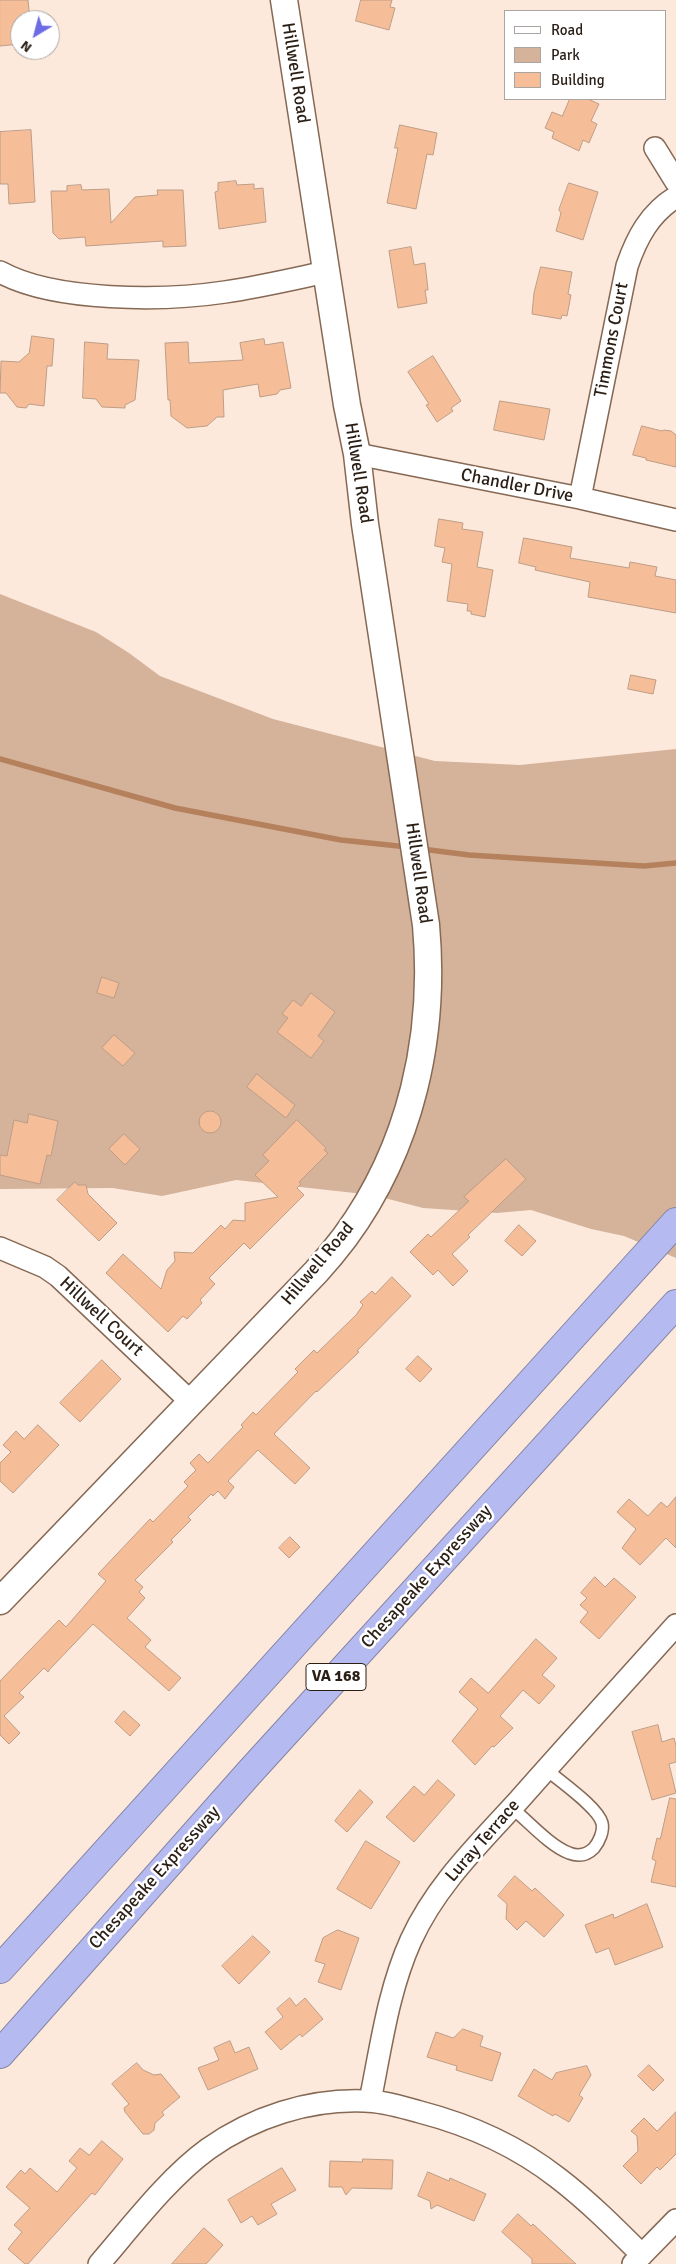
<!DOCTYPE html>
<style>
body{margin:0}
#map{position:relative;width:676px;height:2264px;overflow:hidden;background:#fde9db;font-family:Signika,sans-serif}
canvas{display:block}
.legend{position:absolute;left:504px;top:10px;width:162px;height:90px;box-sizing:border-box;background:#fff;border:1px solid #aaa5a1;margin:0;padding:6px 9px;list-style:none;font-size:15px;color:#2a1e15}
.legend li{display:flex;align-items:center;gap:10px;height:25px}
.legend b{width:25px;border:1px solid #aaa5a1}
.north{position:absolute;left:10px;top:10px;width:50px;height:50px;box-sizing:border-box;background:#fff;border:1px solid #aaa5a1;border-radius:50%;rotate:217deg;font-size:14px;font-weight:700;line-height:20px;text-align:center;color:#2a1e15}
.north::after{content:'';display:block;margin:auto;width:18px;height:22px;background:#6c6ce5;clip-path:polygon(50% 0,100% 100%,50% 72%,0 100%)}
</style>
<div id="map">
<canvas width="676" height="2264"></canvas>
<ul class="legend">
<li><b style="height:6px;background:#fff"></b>Road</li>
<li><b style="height:14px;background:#d5b29a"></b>Park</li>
<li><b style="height:14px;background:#f5be98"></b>Building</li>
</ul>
<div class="north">N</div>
</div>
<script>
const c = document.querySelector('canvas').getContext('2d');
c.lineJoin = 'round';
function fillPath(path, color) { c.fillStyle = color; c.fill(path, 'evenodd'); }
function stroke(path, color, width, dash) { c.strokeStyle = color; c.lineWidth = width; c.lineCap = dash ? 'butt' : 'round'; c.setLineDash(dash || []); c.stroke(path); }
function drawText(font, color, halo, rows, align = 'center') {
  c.font = font + ' Signika,sans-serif'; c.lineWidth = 5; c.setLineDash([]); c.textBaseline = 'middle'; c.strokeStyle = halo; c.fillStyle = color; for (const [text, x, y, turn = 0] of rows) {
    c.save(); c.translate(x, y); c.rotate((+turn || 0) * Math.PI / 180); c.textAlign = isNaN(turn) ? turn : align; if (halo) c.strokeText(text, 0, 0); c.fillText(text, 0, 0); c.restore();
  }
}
fillPath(new Path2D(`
 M0 594 96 632 129 653 160 676 273 719 435 761 520 765 676 749V1258L624 1236 591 1229 531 1210 497 1213 423 1208 373 1195 236 1180 162 1196 113 1188 0 1189Z`), '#d5b29a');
stroke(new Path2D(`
 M0 759 175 808 341 840 408 847
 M422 849 469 855 644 866 676 863`), '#b5815d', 5.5);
const building = new Path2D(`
 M0 0H28L30 20H20V44L0 46Z
 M361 0H392L390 7 395 8 389 30 356 21Z
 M570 99H588L599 104 591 121 597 124 589 143 583 140 579 151 552 138 554 132 545 128 552 112 562 116Z
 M400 125 437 133 433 155 427 154 416 209 387 203 398 148H395Z
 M31 130 35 202 9 204 8 184H0V132Z
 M236 181 237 185 254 184V189L263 188 266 222 219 229 215 192 218 191V183Z
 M569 183 598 192 583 240 556 231 561 213 559 210Z
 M81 185 82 190 109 189 111 223 135 197 158 195 157 190H183L186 246 163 247V241L86 246 85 237 59 239 53 233 51 191H67V186Z
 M411 247 414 265 425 263 428 290H425L427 303 398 308 389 251Z
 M541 267 572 272 568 294 571 295 567 316 562 315 561 319 532 314 534 293Z
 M32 336 54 339 52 366H47L44 406 29 404 26 408 17 407 6 393H0L1 361 19 362 29 353Z
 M264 339 265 345 283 342 291 388 280 390 277 394 260 397 258 384 223 390 224 417H217L207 426 187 428 171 416 170 400H168L165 343 188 342 189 363 243 360 240 343Z
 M85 342 108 344 107 359 139 360 135 400 125 405V408L102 407 96 399 83 398Z
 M433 356 461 401 451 408 453 411 437 422 426 405 429 404 408 372Z
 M500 401 550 409 544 440 494 430Z
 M642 426 662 431 664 430 671 431 676 435V467L646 460V458L633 455Z
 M439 519 463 523 462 529 483 532 477 567 493 570 485 617 471 614V611H467L468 604 447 601 452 564 442 562 445 548 435 546Z
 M524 538 572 547 570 558 629 568 630 562 657 567 655 576 676 580V613L588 597 590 582 535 570 536 567 519 563Z
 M631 675 656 680 653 694 628 689Z
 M102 977 119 983 114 998 97 993Z
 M311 993 335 1012 318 1036 324 1041 311 1058 277 1032 288 1018 282 1014 293 1000 301 1006Z
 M114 1035 135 1053 123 1066 102 1048Z
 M257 1074 295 1105 286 1118 247 1087Z
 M199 1122a11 11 0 1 1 22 0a11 11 0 1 1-22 0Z
 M29 1114 58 1121 51 1156 47 1155 40 1184 0 1175V1155L7 1156 14 1120 27 1123Z
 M297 1120 326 1148 324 1150 328 1153 299 1182 301 1184 297 1188 304 1195 250 1249 244 1243 209 1278 215 1284 200 1300 202 1303 187 1319 183 1316 168 1332 106 1273 123 1254 161 1289 167 1270 175 1261 174 1252 193 1253 221 1225 225 1229 233 1220 245 1221V1203L278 1197 255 1175 269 1161 263 1155Z
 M124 1134 140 1149 125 1165 109 1149Z
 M506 1159 526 1179 468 1235 470 1237 452 1254 468 1271 453 1286 438 1270 433 1275 410 1252 428 1234 431 1237 469 1201 464 1197Z
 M75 1182 78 1185H86L88 1194 117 1223 99 1241 57 1200Z
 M519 1225 536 1241 522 1256 505 1241Z
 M392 1277 411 1296 357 1351 359 1352 317 1392 316 1391 274 1434 310 1468 295 1484 258 1450 228 1481 234 1487 225 1499 218 1491 213 1496 211 1494 188 1517 191 1520 171 1540 173 1542 135 1580 143 1587 139 1592 145 1598 127 1618 151 1640 145 1647 181 1678 169 1691 93 1624 50 1669 48 1672 44 1668 19 1693 24 1697 4 1716 20 1733 9 1744 0 1735V1681L59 1620 66 1627 106 1581 98 1574 150 1519 153 1522 188 1486 184 1482 196 1470 190 1463 199 1454 208 1463 243 1427 241 1425 253 1412 256 1415 298 1372 295 1369 314 1350 317 1353 356 1315 363 1305 360 1302 372 1291 375 1294Z
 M418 1356 432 1369 420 1382 406 1369Z
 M102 1360 121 1379 80 1422 60 1403Z
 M38 1425 59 1445 13 1493 0 1481V1463L11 1452 3 1445 16 1431 24 1439Z
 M676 1497V1548L666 1538 640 1565 622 1548 636 1529 617 1512 629 1499 648 1516 661 1502 667 1507Z
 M290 1537 300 1547 289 1558 279 1548Z
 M595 1577 605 1587 614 1578 636 1597 599 1639 580 1622 588 1612 580 1605 587 1598 581 1593Z
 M536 1639 557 1658 542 1675 555 1686 539 1704 523 1690 500 1716 513 1728 494 1747 492 1746 475 1765 452 1741 478 1709 459 1692 471 1678 488 1693Z
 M124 1711 140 1725 130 1736 115 1722Z
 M658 1725 662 1742 674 1738 676 1746V1762L669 1764 676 1793 652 1800 632 1732Z
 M438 1780 455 1795 414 1842 386 1817 414 1786 424 1795Z
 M360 1790 373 1802 347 1832 335 1821Z
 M670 1798 676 1799V1887L651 1882 656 1861 652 1859 657 1838 660 1839Z
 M366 1841 400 1862 371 1909 337 1889Z
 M515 1876 532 1891 535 1888 564 1915 544 1937 526 1921 517 1930 506 1919 507 1904 498 1896Z
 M647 1904 663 1947 615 1965 609 1948 596 1953 585 1925 613 1914 614 1918Z
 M338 1930 359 1938 341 1990 318 1982 325 1964 315 1961 323 1938Z
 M253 1936 270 1952 239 1984 222 1966Z
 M290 1998 296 2006 305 1998 323 2019 302 2037 300 2034 281 2050 265 2032 283 2017 277 2009Z
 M463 2029 483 2036 480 2046 501 2053 492 2081 456 2070 457 2066 427 2057 436 2032 453 2038Z
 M230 2041 235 2053 249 2047 258 2069 208 2090 198 2068 219 2060 214 2048Z
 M137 2063 143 2070 154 2075 161 2074 180 2097 162 2112 164 2115 155 2123 154 2130 149 2134H143L125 2112 124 2108 129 2104 112 2084Z
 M649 2065 664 2080 653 2091 638 2076Z
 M587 2066 591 2075 579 2095 583 2098 569 2122 555 2114 553 2116 518 2096 534 2069 552 2080 556 2073Z
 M676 2112V2154L660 2170 657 2167 641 2184 623 2166 638 2151 637 2136 631 2131 644 2118 657 2131Z
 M102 2141 123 2159 95 2195 92 2193 28 2264H25L8 2249 22 2232 14 2225 30 2208 6 2187 21 2170 25 2174 30 2168 57 2192 77 2168 69 2161 80 2148 89 2155Z
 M363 2159 393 2160 392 2189 352 2188 346 2195 342 2187H329L330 2161 362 2162Z
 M282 2168 296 2190 271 2204 277 2214 258 2225 252 2216 241 2223 228 2200Z
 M428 2172 449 2181 450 2178 486 2194 474 2221 437 2205 431 2209 430 2201 418 2196Z
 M518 2214 531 2226 533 2224 576 2264H532V2259L502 2232Z
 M204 2228 223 2245 206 2264H172Z`);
fillPath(building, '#f5be98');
stroke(building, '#bd9d87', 1);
const service = new Path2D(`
 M512 1808C528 1821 550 1846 569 1853 579 1857 587 1855 594 1848 599 1842 604 1831 602 1823 598 1807 559 1781 546 1769`);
const minor = new Path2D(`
 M655 148 676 182
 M0 272C54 302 165 301 225 292 259 287 293 279 326 272
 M357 454 580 498 676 520
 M580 498 627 266C637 237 650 213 676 197
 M0 1248 45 1267 58 1276 191 1402
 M370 2101C381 2047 388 1991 411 1940 436 1885 479 1844 519 1800 571 1741 624 1683 676 1625
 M99 2264C131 2227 168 2178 208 2149 253 2117 309 2099 364 2101 383 2101 401 2107 420 2112 470 2125 517 2146 558 2178 588 2201 615 2228 642 2255
 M633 2264 676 2220`);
const tertiary = new Path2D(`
 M0 1601 316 1272C326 1261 336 1249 345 1237 411 1147 436 1036 426 925L365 524 357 454 347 405 284 0`);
const motorway = new Path2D(`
 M0 1969 676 1222
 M0 2054 249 1773 676 1304`);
stroke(service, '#866955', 14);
stroke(minor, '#866955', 24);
stroke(tertiary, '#866955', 29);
stroke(motorway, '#8484a4', 30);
stroke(service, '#fff', 11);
stroke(minor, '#fff', 21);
stroke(tertiary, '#fff', 26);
stroke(motorway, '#b5bbf1', 28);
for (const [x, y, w] of [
 [336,1677,60]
]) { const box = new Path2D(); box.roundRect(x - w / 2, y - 13.5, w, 27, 4); c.fillStyle = '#fff'; c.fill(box); stroke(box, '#2a1e15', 1); }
drawText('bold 16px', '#2a1e15', null, [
 ["VA 168",336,1677]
]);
drawText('18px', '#2a1e15', '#fff', [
 ["Hillwell Road",295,73,81],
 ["Timmons Court",612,340,-79],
 ["Hillwell Road",358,473,81],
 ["Chandler Drive",517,486,11],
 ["Hillwell Road",418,873,82],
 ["Hillwell Road",318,1264,-50],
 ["Hillwell Court",101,1317,43],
 ["Chesapeake Expressway",427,1577,-48],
 ["Luray Terrace",483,1841,-49],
 ["Chesapeake Expressway",155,1878,-48]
]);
</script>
